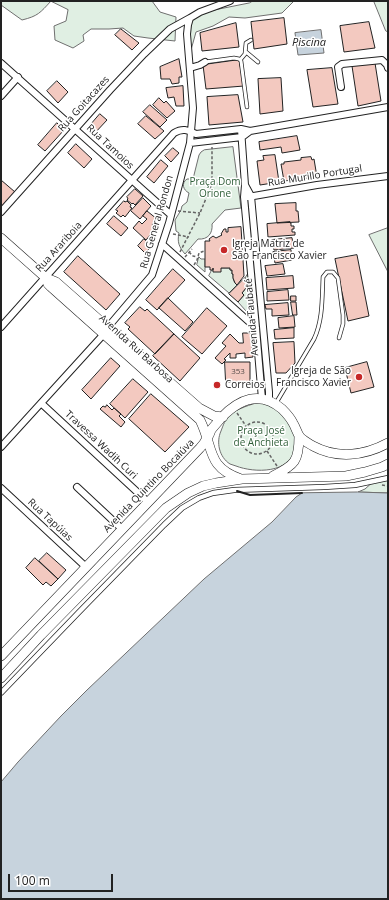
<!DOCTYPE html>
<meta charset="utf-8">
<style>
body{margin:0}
#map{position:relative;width:389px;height:900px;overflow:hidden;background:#fff;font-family:"Open Sans",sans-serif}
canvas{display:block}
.frame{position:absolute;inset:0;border:2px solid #222;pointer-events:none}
.scale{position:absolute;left:8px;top:874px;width:105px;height:18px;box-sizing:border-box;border:2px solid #222;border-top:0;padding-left:5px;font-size:12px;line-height:14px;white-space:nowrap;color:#222;-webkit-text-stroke:3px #fff;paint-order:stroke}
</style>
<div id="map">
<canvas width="389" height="900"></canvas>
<div class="frame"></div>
<div class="scale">100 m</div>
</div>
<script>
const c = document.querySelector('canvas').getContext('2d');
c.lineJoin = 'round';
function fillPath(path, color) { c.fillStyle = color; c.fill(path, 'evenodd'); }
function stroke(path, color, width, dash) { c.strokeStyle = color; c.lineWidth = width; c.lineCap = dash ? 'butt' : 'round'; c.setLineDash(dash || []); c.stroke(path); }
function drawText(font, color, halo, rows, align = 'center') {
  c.font = font + ' "Open Sans",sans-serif'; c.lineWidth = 3; c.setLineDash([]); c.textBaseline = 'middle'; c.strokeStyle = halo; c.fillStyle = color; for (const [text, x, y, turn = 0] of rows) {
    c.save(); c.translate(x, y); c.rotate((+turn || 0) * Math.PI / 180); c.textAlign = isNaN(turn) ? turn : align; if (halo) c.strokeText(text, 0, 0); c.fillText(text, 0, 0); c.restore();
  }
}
const green = new Path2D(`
 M1 1H51C40 13 38 16 22 20L1 5Z
 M51 1H152L160 12 176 17 175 41 148 38 134 36 123 28 109 29H91L83 35 84 41 73 48 55 40 54 26 66 21 68 10Z
 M253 1H294L282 13 245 18 229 17 213 26 196 32 191 50 186 49 190 23 199 13 249 3Z
 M374 1H388V32L386 31Z
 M233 147 241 208 225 210 212 224C213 233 208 240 198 239L185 254C179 247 177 242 179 233L176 231 175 220 181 210 182 206 187 202 189 193C183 190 181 183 187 179H193L199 155 201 152 204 150Z
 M388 228V272L369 235Z
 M199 257 201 259H205V272L197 265Z
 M213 268H230V270H232V274H233C233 279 233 281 237 285L229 293 209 276Z
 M253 272C255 275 255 278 255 282 257 292 264 310 246 311L238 302 244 295 242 293 250 284 245 278 248 273Z
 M260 402C265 404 279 409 283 412 286 415 291 426 293 431 297 438 296 440 295 448 291 474 254 473 236 466 234 465 232 465 230 464 219 457 216 442 221 431 223 426 225 419 230 415 236 409 252 404 260 402Z
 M388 478V493L358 492 365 489 374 481Z`);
fillPath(green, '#e0efe3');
stroke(green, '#6f6f6f', 1);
const water = new Path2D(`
 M321 30 324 53 298 55 295 33Z
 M358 492 388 493V899H1V782L18 762 61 716 87 690 204 579 272 522 296 497 302 493Z`);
fillPath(water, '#c7d3dd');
stroke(water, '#6f6f6f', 1);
const building = new Path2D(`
 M284 18 287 44 254 49 251 22Z
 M369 22 375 48 344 52 340 26Z
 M236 23 239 47 202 51 200 33Z
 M121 29 139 43 132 50 115 35Z
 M179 59 182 77H179V83L172 84 170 79H161L160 67Z
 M239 60 244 86 206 89 203 65Z
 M375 63 381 101 358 106 352 66Z
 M332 68 338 104 313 107 307 70Z
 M281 78 283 111 260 114 258 79Z
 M57 81 68 92 58 103 47 91Z
 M183 86 184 106H176L174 97 168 98 166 88Z
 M238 95 243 122 209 125 207 97Z
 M159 98 164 103 166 101 175 111 167 118 153 105Z
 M150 105 167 120 160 127 143 112Z
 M100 114 107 120 94 134 88 128Z
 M146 116 164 131 155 139 138 124Z
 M57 123 64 130 45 151 38 145Z
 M297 136 300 150 282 153 281 147 260 150 259 142Z
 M76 144 92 159 84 168 68 153Z
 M173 148 179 153 171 162 165 156Z
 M275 155 279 182 260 185 257 161 264 160 263 156Z
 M311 157 312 160 314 159 317 177 284 181 281 164H284V162L301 160V158Z
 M161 160 168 166 154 183 147 177Z
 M1 180 15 192 1 208Z
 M135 189 143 196 135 205 133 203 132 204 127 200 128 199 127 197Z
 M143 198 151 206 140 219 131 211Z
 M124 201 125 202 127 201 131 205 130 207 132 208 125 217 123 215 121 217 116 213 118 211 116 210Z
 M296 203V211H298L299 222 277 223 275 204Z
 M147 211 157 219 152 225 156 228 146 240 133 228 139 221 142 224 147 219 143 216Z
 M114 216 128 228 121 236 107 224Z
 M290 222V223H291V226H294V229H292V232H295V235L268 237 267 224Z
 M241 227 244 276 237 285 235 283 233 278V274H232V270H230V268H221V272H213V268V270H210V267H205V241H210L209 239 213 236 216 238 222 235 221 234 224 229H226V232H228V228Z
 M292 238 294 248 274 250 272 240Z
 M144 239 152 246 145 253 138 246Z
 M291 250 292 260 275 263 273 252Z
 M357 255 369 316 348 321 335 259Z
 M78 256 120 294 106 310 64 272Z
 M283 264 285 274 267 276 265 266Z
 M173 269 185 280 157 310 146 300Z
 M293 276 294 288 267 290 266 278Z
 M245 278 250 283 242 293 244 295 238 302 229 294Z
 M288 290 289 300 267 301V292Z
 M291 296H296V301H291Z
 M168 298 193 322 185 331 159 308Z
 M291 302H296L297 315H293Z
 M288 303 289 315 272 316V309H266L265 305Z
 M140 307 145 311 147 309 174 334 155 354 128 329 130 327 125 323Z
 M207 308 227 326 202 354 182 337Z
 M294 316 295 327 279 328 278 318Z
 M294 328V338L275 339 274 330Z
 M243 333H251L253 357 245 358V353L236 354V358H230V353L224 359 226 360 222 364 215 358 226 346 222 343 230 334 239 343H243Z
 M174 334 200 358 180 381 153 356Z
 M294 342 295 363 286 373H276L273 343Z
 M111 358 120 366 91 399 82 390Z
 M225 362H250V383L226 382Z
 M367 362 374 387 351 393 345 368Z
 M133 379 148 392 125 418 110 404Z
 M151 394 189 427 165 452 129 419Z
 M107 405 112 410 114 408 121 414 119 416 125 422 121 427 100 409 103 406 105 407Z
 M47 553 66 570 58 579 39 561Z
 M35 558 58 579 51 586 46 582 43 585 26 568Z`);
fillPath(building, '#f3c9c0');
stroke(building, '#222', 1);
const service = new Path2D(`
 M246 52 258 62
 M240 60 245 54 246 43 251 40
 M205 62 234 58 239 59 241 61 247 107
 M276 403 314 339C323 320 322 298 323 277L327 272H333L338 278 343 315V324L339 338`);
const pedestrian = new Path2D(`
 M1 693 80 611 164 525 182 508 199 498 213 493 234 490 324 487 355 485 388 478`);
const minor = new Path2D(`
 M1 63 171 215
 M190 68 200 65 205 62
 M341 87 338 67 342 64 382 60 387 65 388 68
 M1 96 18 77
 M241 129 245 185 244 197 256 328 262 399
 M190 143 242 137 250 131 388 107
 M245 185 251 196 269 392V401
 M248 197 317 185 388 176
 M1 212 110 90 144 54 170 29 190 18
 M162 244 256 328
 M1 327 174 133C183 128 187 130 196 134L241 129 250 131
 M108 327 152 275 169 223 190 143 193 108 187 34 188 25 190 18 200 12 230 1
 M41 403 148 502
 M1 447 103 335
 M77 487 122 529
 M1 488 86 567`);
const secondary = new Path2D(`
 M1 238 46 278 56 282 199 408 214 416 223 417
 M46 278 48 284 51 287 200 420C214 448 206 467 241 479
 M273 476C295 465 299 461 299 436
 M1 656 200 448C203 445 205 442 207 438 209 436 210 433 211 430 214 426 218 422 221 418 239 399 260 390 282 409 286 413 291 419 293 423 296 428 297 433 300 437 304 441 308 443 313 446 337 459 364 456 388 443
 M1 678 41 635 166 508 188 493 203 486 216 483 242 479 346 476 365 472 382 467 388 464`);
stroke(service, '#222', 4.5);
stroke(pedestrian, '#222', 6);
stroke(minor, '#222', 8);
stroke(secondary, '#222', 10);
stroke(new Path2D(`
 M212 184H239
 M178 211 200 213
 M173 234 189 237
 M180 252 200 213 212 184V147
 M189 252 193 256 197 257
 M185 257 192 249
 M194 265 197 260 199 253 204 251
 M237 413 246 426
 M241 438a16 16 0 1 1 32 0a16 16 0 1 1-32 0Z
 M267 451 277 466
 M382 485 388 486`), '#646464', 1.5, [3, 2]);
stroke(service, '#fff', 3);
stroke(pedestrian, '#fff', 4.5);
stroke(minor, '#fff', 6);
stroke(secondary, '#fff', 9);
stroke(new Path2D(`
 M237 491 250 495 302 493`), '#222', 2);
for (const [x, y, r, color] of [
 [224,250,4,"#c62828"],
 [359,377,4,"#c62828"],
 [217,385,4,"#c62828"]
]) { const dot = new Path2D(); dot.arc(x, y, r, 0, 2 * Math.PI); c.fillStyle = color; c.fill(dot); stroke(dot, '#fff', 1.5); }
drawText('8px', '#564c4a', null, [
 ["353",238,372]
]);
drawText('10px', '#222', '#fff', [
 ["Rua Goitacazes",84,104,-48],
 ["Rua Tamoios",110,147,43],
 ["Rua Murillo Portugal",315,176,-9],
 ["Rua General Rondon",157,222,-74],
 ["Rua Arariboia",59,247,-48],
 ["Avenida Taubaté",252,317,-95],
 ["Avenida Rui Barbosa",136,349,42],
 ["Travessa Wadih Curi",101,445,43],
 ["Avenida Quintino Bocaiúva",149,486,-46],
 ["Rua Tapúias",50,520,43]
]);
drawText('10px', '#2f5e38', '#fff', [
 ["Praça Dom",215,182],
 ["Orione",215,194],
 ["Praça José",261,431],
 ["de Anchieta",261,443]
]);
drawText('10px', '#222', '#fff', [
 ["Igreja Matriz de",232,244],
 ["São Francisco Xavier",232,256],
 ["Igreja de São",351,371,"right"],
 ["Francisco Xavier",351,383,"right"],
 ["Correios",225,385]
], 'left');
drawText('italic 11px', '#222', '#fff', [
 ["Piscina",309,43]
]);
</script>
